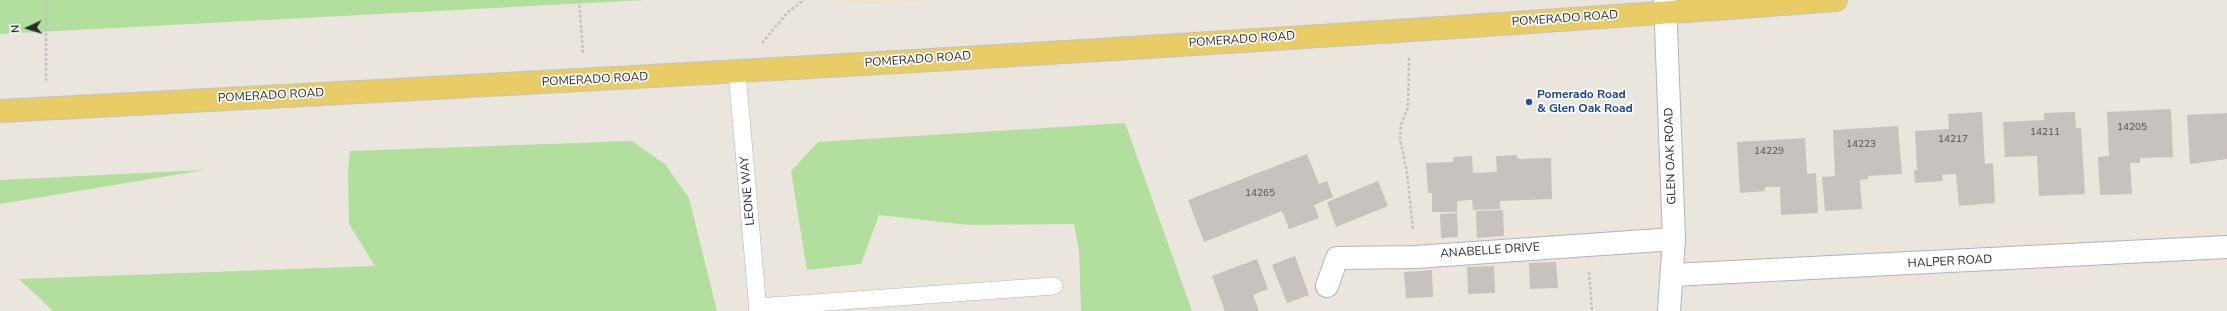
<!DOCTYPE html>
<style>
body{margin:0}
#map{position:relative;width:2227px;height:311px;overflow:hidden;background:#ebe6dd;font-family:"Nunito Sans",sans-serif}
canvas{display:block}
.north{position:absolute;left:8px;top:8px;width:40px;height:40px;-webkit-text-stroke:3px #fff;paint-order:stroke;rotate:266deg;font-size:11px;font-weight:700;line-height:16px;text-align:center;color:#2a2a2a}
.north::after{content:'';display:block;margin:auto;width:14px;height:18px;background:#2a2a2a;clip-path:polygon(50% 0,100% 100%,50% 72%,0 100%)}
</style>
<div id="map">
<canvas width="2227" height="311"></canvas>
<div class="north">N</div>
</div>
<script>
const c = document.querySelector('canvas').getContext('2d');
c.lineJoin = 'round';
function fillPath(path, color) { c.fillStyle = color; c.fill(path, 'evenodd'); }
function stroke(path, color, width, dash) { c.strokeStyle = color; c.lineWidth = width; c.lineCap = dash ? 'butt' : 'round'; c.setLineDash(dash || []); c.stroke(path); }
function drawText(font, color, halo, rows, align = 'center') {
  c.font = font + ' "Nunito Sans",sans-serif'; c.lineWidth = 3.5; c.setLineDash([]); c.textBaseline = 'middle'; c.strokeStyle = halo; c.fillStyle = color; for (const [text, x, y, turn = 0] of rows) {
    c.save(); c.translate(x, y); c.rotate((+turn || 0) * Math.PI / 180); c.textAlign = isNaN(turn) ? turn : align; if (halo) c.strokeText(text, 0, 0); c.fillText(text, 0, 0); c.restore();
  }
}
fillPath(new Path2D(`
 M831 0H934L856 5Z`), '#ece3ce');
fillPath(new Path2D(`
 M0 0H645L0 34Z
 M1125 123 1192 311H1081L1079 250 1074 224 969 225 879 215 861 264 807 270 791 171 818 142Z
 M632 141 665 164 689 198 717 311H53L19 279 375 266 349 224 348 171 350 151Z
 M204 170 0 204V180Z`), '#b2df9d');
fillPath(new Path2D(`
 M2171 109 2173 157 2140 158V163H2130L2132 194 2100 195 2098 157 2109 156 2107 112Z
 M1982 112 1985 164 1993 163 1995 203 1959 206 1956 174 1942 175 1943 181 1915 183 1914 170H1917L1915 131 1949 129 1948 114Z
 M2075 112 2076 128H2081L2085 194 2039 196 2037 156 2005 157 2003 122 2044 120V113Z
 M2227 113V159L2190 164 2187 115Z
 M1898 126 1902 174 1868 176V179L1860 180 1862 209 1825 211 1822 177 1835 176 1833 130Z
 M1805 138 1807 174 1816 173 1818 213 1781 215 1780 187H1765V191L1740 193 1737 142Z
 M1307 154 1319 184 1327 181 1333 197 1314 205 1319 218 1289 229 1282 211 1204 242 1188 200Z
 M1517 155 1518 159 1551 158 1552 199 1500 201V209L1473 210 1472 200 1457 201V212H1432V193H1428L1426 163 1453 162V157L1472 156 1473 173 1497 172 1496 156Z
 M1378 181 1388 206 1336 227 1327 202Z
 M1503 210 1504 236 1477 238 1476 211Z
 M1457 213 1458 237 1441 238 1440 214Z
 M1295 256 1309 295 1287 303 1272 265Z
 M1257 259 1268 289 1253 295 1259 311H1225L1212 276Z
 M1556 262 1558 288 1530 289 1529 263Z
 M1494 266 1495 293 1468 294 1467 267Z
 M1432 270 1433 297 1406 298 1404 272Z`), '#c7c2bd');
const service = new Path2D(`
 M737 72 758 311
 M757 307 1054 286`);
const minor = new Path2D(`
 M1672 275 2227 247
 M1327 286 1337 258 1416 257 1674 239`);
const tertiary = new Path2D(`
 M1665 0 1674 239 1669 311`);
const primary = new Path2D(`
 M0 111C612 79 1225 46 1836 0`);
stroke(service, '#b0b3bd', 18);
stroke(minor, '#b0b3bd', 24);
stroke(tertiary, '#b0b3bd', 24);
stroke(primary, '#c3c3c3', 24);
stroke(new Path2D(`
 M579 0 583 53
 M762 43 788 12 804 0
 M1409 58 1408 107 1401 125 1400 139 1407 172 1413 230
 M46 81V0
 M1589 272 1592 311`), '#c3c3c3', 2.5, [3, 2]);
stroke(service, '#fff', 17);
stroke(minor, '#fff', 22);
stroke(tertiary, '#fff', 22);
stroke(primary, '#e8cc66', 22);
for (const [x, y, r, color] of [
 [1529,102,4,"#1a4fb4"]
]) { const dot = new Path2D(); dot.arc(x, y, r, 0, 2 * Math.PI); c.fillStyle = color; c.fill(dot); stroke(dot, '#fff', 1.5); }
drawText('10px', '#51504f', null, [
 ["14205",2132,128],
 ["14211",2045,133],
 ["14217",1953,140],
 ["14223",1861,145],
 ["14229",1769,152],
 ["14265",1260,194]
]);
drawText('12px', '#2a2a2a', '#fff', [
 ["POMERADO ROAD",1565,19,-4],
 ["POMERADO ROAD",1242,40,-4],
 ["POMERADO ROAD",918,60,-4],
 ["POMERADO ROAD",595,80,-3],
 ["POMERADO ROAD",271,96,-3],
 ["GLEN OAK ROAD",1671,156,-92],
 ["LEONE WAY",748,191,-95],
 ["ANABELLE DRIVE",1490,251,-4],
 ["HALPER ROAD",1950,262,-3]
]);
drawText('bold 12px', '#164399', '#fff', [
 ["Pomerado Road",1537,95],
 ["& Glen Oak Road",1537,109]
], 'left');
</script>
